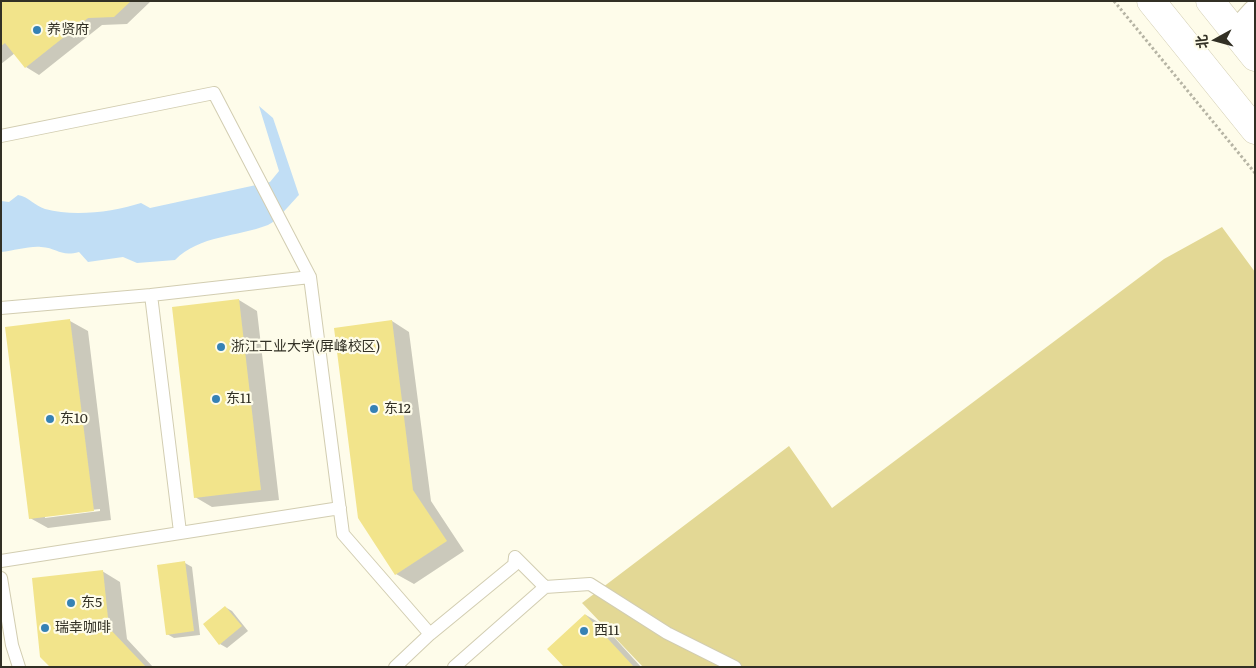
<!DOCTYPE html>
<meta charset="utf-8">
<style>
body{margin:0}
#map{position:relative;width:1256px;height:668px;overflow:hidden;background:#fefcea;font-family:Literata,"Noto Sans SC",serif}
canvas{display:block}
.frame{position:absolute;inset:0;border:2px solid #323025;pointer-events:none}
.north{position:absolute;left:1191px;top:15px;width:50px;height:50px;-webkit-text-stroke:4px #fefcea;paint-order:stroke;rotate:263deg;font-size:14px;font-weight:700;line-height:20px;text-align:center;color:#323025}
.north::after{content:'';display:block;margin:auto;width:18px;height:22px;background:#323025;clip-path:polygon(50% 0,100% 100%,50% 72%,0 100%)}
</style>
<div id="map">
<canvas width="1256" height="668"></canvas>
<div class="frame"></div>
<div class="north">北</div>
</div>
<script>
const c = document.querySelector('canvas').getContext('2d');
c.lineJoin = 'round';
function fillPath(path, color) { c.fillStyle = color; c.fill(path, 'evenodd'); }
function stroke(path, color, width, dash) { c.strokeStyle = color; c.lineWidth = width; c.lineCap = dash ? 'butt' : 'round'; c.setLineDash(dash || []); c.stroke(path); }
function drawText(font, color, halo, rows, align = 'center') {
  c.font = font + ' Literata,"Noto Sans SC",serif'; c.lineWidth = 4.5; c.setLineDash([]); c.textBaseline = 'middle'; c.strokeStyle = halo; c.fillStyle = color; for (const [text, x, y, turn = 0] of rows) {
    c.save(); c.translate(x, y); c.rotate((+turn || 0) * Math.PI / 180); c.textAlign = isNaN(turn) ? turn : align; if (halo) c.strokeText(text, 0, 0); c.fillText(text, 0, 0); c.restore();
  }
}
fillPath(new Path2D(`
 M1222 227 1255 272V667H643L582 603 789 446 832 508 1164 259Z`), '#e3d895');
fillPath(new Path2D(`
 M259 106 273 118 299 195C291 203 277 221 268 225 237 237 200 235 175 260L137 263 123 257 88 262 79 252C60 257 58 248 41 247 28 246 14 251 1 252V201L9 202 18 195C29 197 35 206 45 209 74 217 113 212 141 203L150 208 270 182 279 171Z`), '#c1def5');
fillPath(new Path2D(`
 M1 1H151L127 24 102 25 39 75 26 67 15 53 1 64Z
 M239 300 257 311 279 500 212 507 195 497Z
 M70 321 88 331 111 520 48 528 30 518ZM100 509V511L45 518V515Z
 M392 321 409 332 431 501 464 551 414 584 396 574Z
 M185 563 192 567 200 635 174 638 167 634Z
 M102 571 120 582 127 639 153 667H52Z
 M225 607 232 611 248 631 227 648 220 644Z
 M586 615 603 625 641 667H565Z`), '#0003');
fillPath(new Path2D(`
 M1 1H131L114 17 88 18 25 68 5 43 1 46Z
 M239 299 261 490 194 498 172 307Z
 M70 319 94 511 29 519 5 327Z
 M392 320 413 490 447 541 395 575 358 518 334 328Z
 M185 561 194 631 166 635 157 565Z
 M103 570 109 628 146 667H50L40 657 32 578Z
 M225 606 242 626 219 645 203 624Z
 M585 614 634 667H564L547 649Z`), '#f2e48b');
const lane = new Path2D(`
 M1 136 214 93 310 277 343 534 430 634
 M151 295 180 532
 M1 308 151 295 310 277
 M1 561 340 508
 M1 578 12 645 19 667
 M545 587 590 584 667 633 735 667
 M395 667 430 634 514 565 515 557 545 587 454 667`);
const street = new Path2D(`
 M1236 34 1255 13`);
const secondary = new Path2D(`
 M1151 1 1255 130
 M1210 1 1255 57`);
stroke(lane, '#d2cdb1', 14);
stroke(street, '#d2cdb1', 28);
stroke(secondary, '#d2cdb1', 29);
stroke(new Path2D(`
 M1114 1 1255 173`), '#b6b4a4', 3, [2.5, 2.5]);
stroke(lane, '#fff', 12);
stroke(street, '#fff', 26);
stroke(secondary, '#fff', 28);
for (const [x, y, r, color] of [
 [37,30,5,"#3682b5"],
 [221,347,5,"#3682b5"],
 [216,399,5,"#3682b5"],
 [374,409,5,"#3682b5"],
 [50,419,5,"#3682b5"],
 [71,603,5,"#3682b5"],
 [45,628,5,"#3682b5"],
 [584,631,5,"#3682b5"]
]) { const dot = new Path2D(); dot.arc(x, y, r, 0, 2 * Math.PI); c.fillStyle = color; c.fill(dot); stroke(dot, '#fefcea', 2); }
drawText('14px', '#323025', '#fefcea', [
 ["养贤府",47,30],
 ["浙江工业大学(屏峰校区)",231,347],
 ["东11",226,399],
 ["东12",384,409],
 ["东10",60,419],
 ["东5",81,603],
 ["瑞幸咖啡",55,628],
 ["西11",594,631]
], 'left');
</script>
